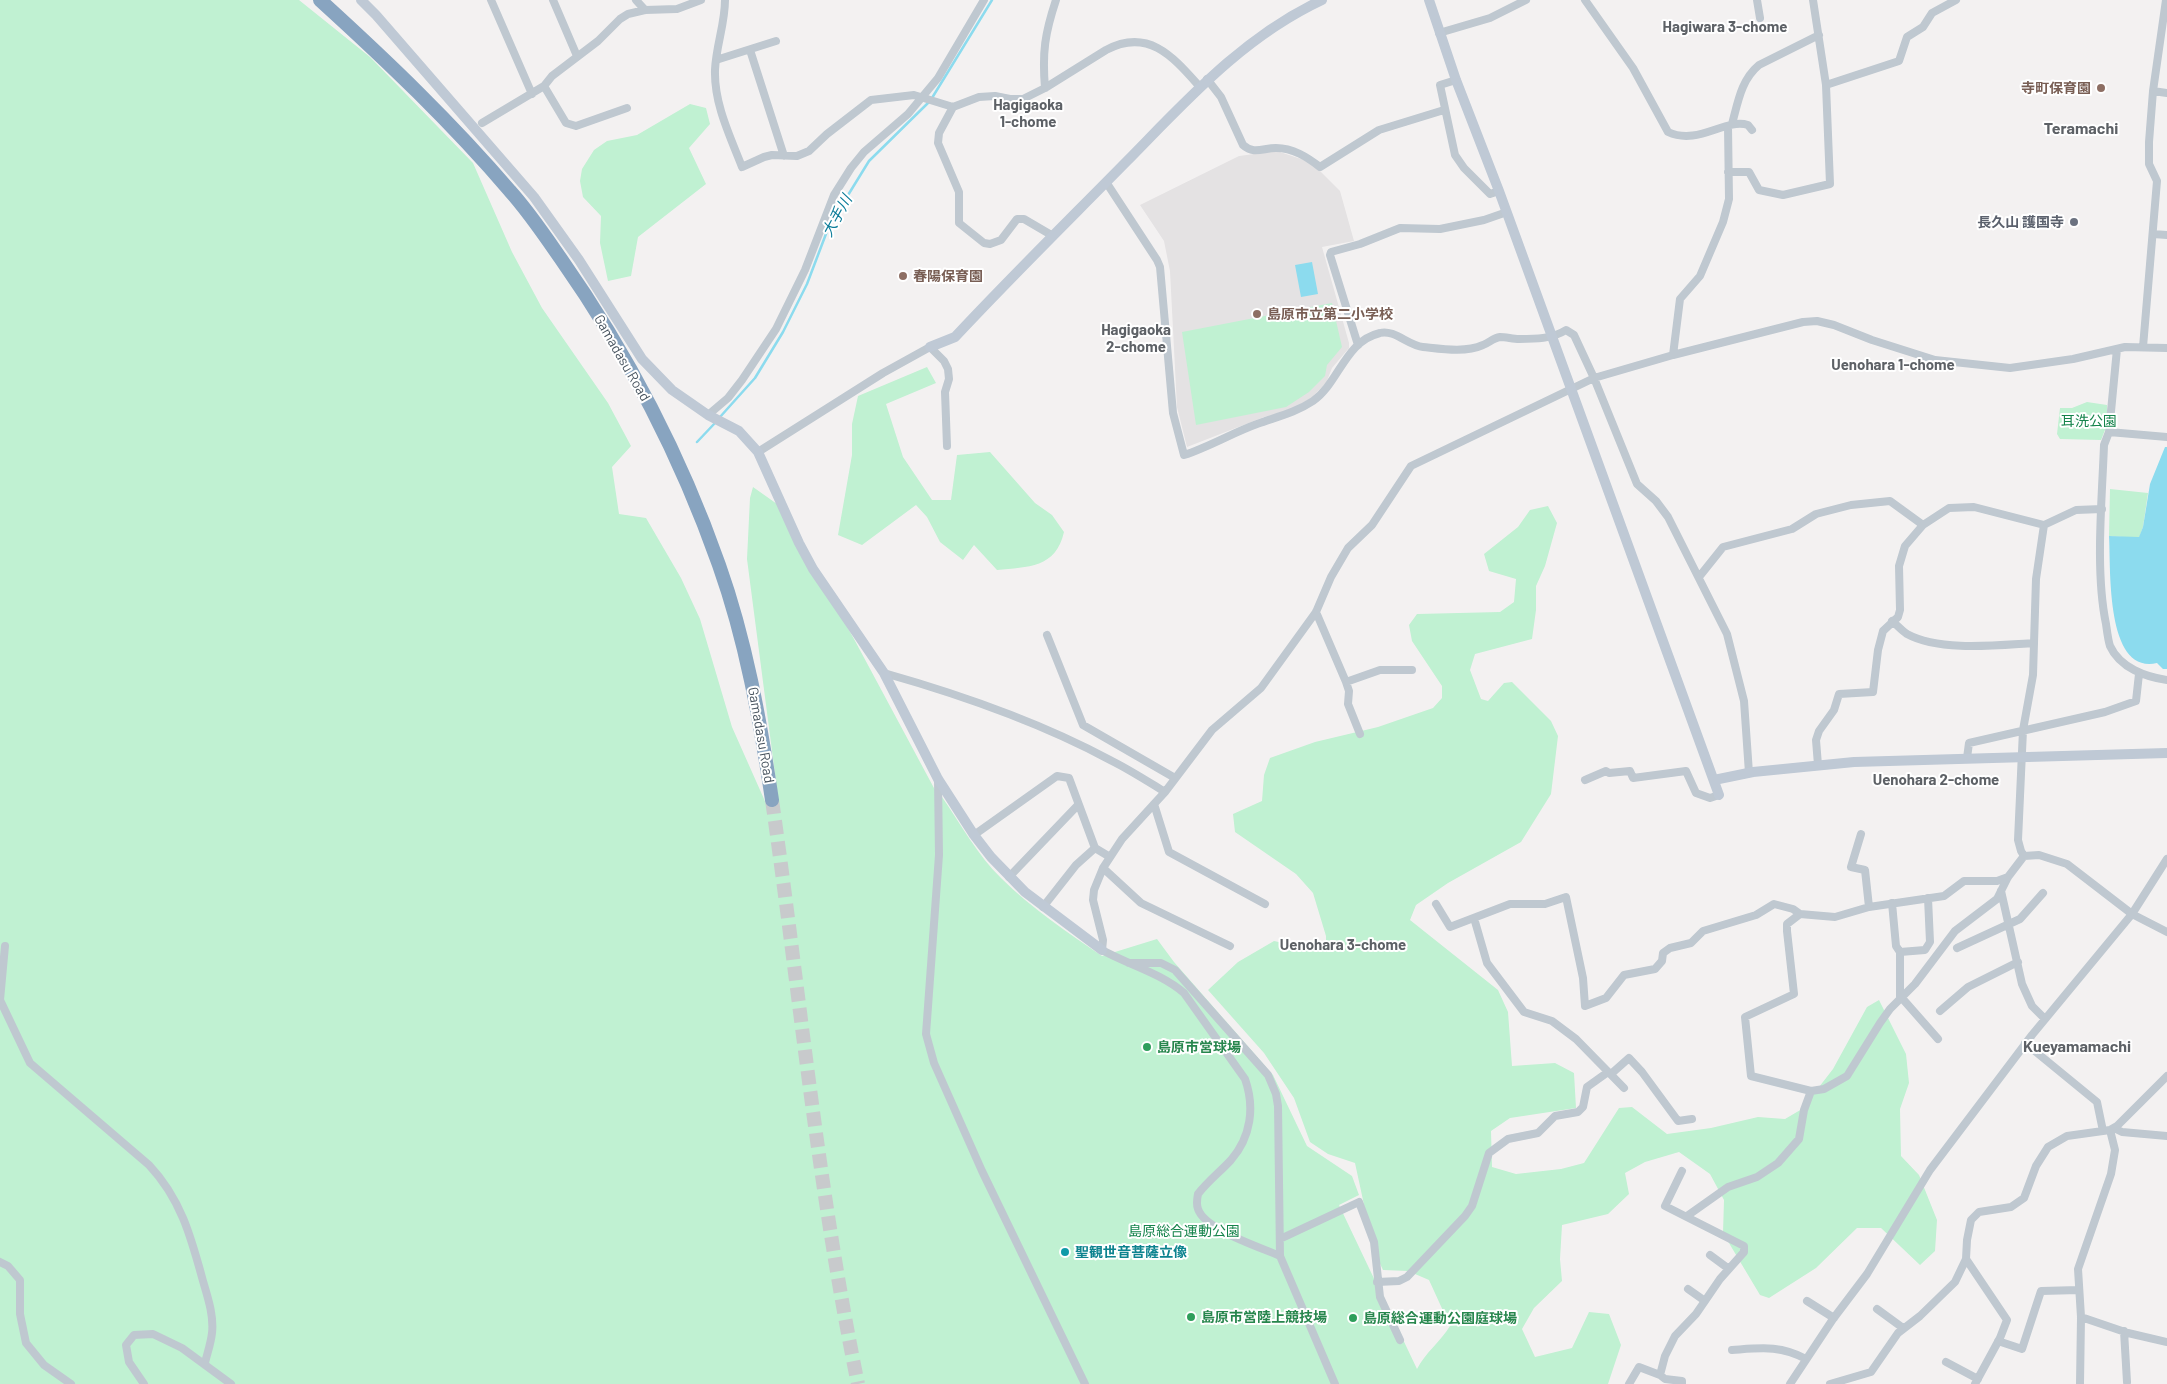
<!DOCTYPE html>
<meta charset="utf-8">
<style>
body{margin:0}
canvas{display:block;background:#f3f1f1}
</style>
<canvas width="2167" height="1384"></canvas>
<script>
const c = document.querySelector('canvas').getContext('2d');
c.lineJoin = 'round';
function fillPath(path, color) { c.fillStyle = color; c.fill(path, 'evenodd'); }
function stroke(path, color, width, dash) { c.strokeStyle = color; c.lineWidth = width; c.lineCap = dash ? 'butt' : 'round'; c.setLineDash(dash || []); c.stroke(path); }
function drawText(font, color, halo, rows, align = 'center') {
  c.font = font + ' Barlow,"Noto Sans JP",sans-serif'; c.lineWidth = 4; c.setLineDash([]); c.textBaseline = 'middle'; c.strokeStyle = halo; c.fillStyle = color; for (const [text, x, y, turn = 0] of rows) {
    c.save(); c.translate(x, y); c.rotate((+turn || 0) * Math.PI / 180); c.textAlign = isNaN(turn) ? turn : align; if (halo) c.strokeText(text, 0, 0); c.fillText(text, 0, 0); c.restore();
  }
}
fillPath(new Path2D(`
 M1277 151 1304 160 1318 169 1340 191 1354 241 1322 247 1349 343V348L1332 368 1326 383 1311 398 1291 410 1264 417 1187 447 1177 407 1170 271 1164 241 1140 205 1239 156Z`), '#e4e2e3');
fillPath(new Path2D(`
 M0 0H299L370 57 473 163 512 252 542 308 608 403 631 446 612 467 619 514 646 518 681 578 700 619 732 727 768 808 778 797 747 559 750 498 753 487 777 504 854 639 942 803V797C960 823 978 856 1001 878 1031 908 1067 932 1102 956L1157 939 1174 962 1273 1075 1307 1146 1352 1176 1359 1195 1339 1205 1417 1369C1425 1353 1441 1341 1450 1326L1429 1280 1408 1271 1383 1270 1374 1251 1355 1163 1328 1154 1310 1142 1294 1098 1264 1053 1208 990 1238 962 1274 941 1316 950 1326 945V936L1313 893 1296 874 1235 832 1233 814 1262 801 1264 775 1270 758 1315 742 1378 727 1433 708 1442 698V686L1412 641 1409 625 1417 614 1500 612 1514 602 1516 579 1489 571 1484 554 1518 527 1530 510 1548 506 1557 523 1545 566 1536 586V610L1532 639 1475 654 1470 670 1481 699 1488 701 1504 683 1512 682 1551 721 1558 736 1551 794 1521 842 1448 883 1416 905 1410 920 1498 990 1508 1012 1512 1066 1555 1063 1574 1073 1576 1108 1510 1118 1491 1131 1492 1167 1516 1174 1561 1169 1584 1163 1619 1108 1632 1107 1667 1134 1711 1128 1758 1117 1785 1119 1802 1109 1833 1069 1867 1007 1879 1000 1906 1054 1909 1083 1900 1109 1901 1156 1919 1175 1937 1220 1935 1251 1920 1265 1881 1228H1857L1816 1268 1769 1298 1760 1295 1723 1233 1724 1200 1710 1174 1679 1152 1645 1162 1625 1173 1629 1194 1608 1214 1562 1225 1560 1259 1562 1281 1534 1308 1522 1329 1535 1357 1572 1348 1589 1312 1609 1314 1621 1345 1608 1384H0Z
 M690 104 706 108 710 124 689 148 706 184 638 237 631 276 608 281 600 243 601 216 583 197 580 181 582 169 594 150 607 141 637 135Z
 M1332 303 1342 347 1327 365 1325 376 1309 392 1286 407 1196 425 1182 332Z
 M927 367 936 383 886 404 903 457 932 500H951L957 455 990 452 1035 503 1052 515 1064 532C1056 568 1028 567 997 570L974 545 963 560 940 542 927 517 916 505 862 545 838 535 852 455V424L858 396Z
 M2087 402 2107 405V425L2101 440 2060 439 2057 434 2060 408H2072Z
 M2110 489 2148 493 2143 527 2139 538 2109 536Z`), '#c0f1d2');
fillPath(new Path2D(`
 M1312 262 1318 294 1301 297 1295 265Z
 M2165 447H2167V669H2163L2157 663C2105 675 2111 568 2109 536L2139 537 2143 527 2150 484Z`), '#8cdbee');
stroke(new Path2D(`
 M932 98 992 0
 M720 417 755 378 783 332 807 284 829 226 869 161 929 102
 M697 442 715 423`), '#8cdbee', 2.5);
stroke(new Path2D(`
 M772 800C800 995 818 1191 858 1384`), '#c8cacc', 14, [14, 7]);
stroke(new Path2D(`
 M491 0 532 94
 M553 0 577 56
 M636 0 645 10
 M725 0C725 24 716 46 715 70 714 104 730 136 742 167L764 157 772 155 797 156 809 151 827 134 871 100 914 95 953 107 979 97 995 96 1010 99H1023L1045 88 1106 50C1149 27 1174 58 1200 87
 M1585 0 1633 68 1668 132C1698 146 1725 118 1748 125L1752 130
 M1757 0 1760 18
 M1439 33 1490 18 1526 0
 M750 50 784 156
 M716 60 776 41
 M1207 79 1221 97 1243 145C1254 155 1263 148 1276 148 1293 148 1307 157 1320 167L1379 130 1444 110
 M1456 80 1440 85 1455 155 1464 168 1490 194 1499 191
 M1826 85 1899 61 1907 37 1923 27 1932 13 1956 0
 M544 86 566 123 576 126 627 108
 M1045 88C1042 52 1045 33 1056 0
 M2153 91 2167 93
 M953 107 939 133 938 143 959 192V223L984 243 990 244 1001 240 1017 219H1024L1053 236
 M482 123 544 86 552 76 598 41 620 19 628 14 645 10 677 9 701 0
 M1732 124C1738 102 1741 80 1759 65L1819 35
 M1728 172H1749L1759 190 1783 195 1830 184 1826 85 1813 0
 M1106 182 1157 260 1160 267 1173 413 1184 455C1209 447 1232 433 1257 424 1276 417 1295 413 1313 401 1339 383 1345 341 1380 333 1394 329 1409 346 1423 347 1442 349 1465 353 1483 345 1489 343 1493 338 1500 337 1506 337 1513 339 1519 339 1535 339 1552 339 1566 330L1574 335 1594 378 1637 484 1656 501 1668 517 1727 634 1744 701 1749 773
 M2153 234 2167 235
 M1358 345 1330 255 1331 252 1360 244 1400 228 1440 229 1484 220 1507 212
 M2143 347 2157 181 2149 164V142L2153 91 2166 0
 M2117 349 2109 432 2104 445C2102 500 2095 571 2106 624 2107 631 2108 640 2110 646 2120 668 2146 677 2167 680
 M1673 355 1680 299 1700 276 1723 222 1729 199 1728 126
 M708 415 728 398 742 380 776 329 805 270 834 195 851 168 864 152 908 114 938 78 984 0
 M2109 432 2167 437
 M758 452 883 373 930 347 944 361 948 369 949 379 945 392 947 446
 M1699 577 1723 547 1792 529 1816 514 1851 505 1890 501 1923 525
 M1316 612 1346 682 1349 691 1348 704 1360 734
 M1892 621C1897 625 1902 631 1907 634 1940 652 1998 645 2034 643
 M1047 635 1083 725 1175 778
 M884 673C962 695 1040 722 1112 761 1130 770 1147 781 1165 792
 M1346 682 1380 670H1412
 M1967 758 1969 743 2105 712 2136 701 2139 674
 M1818 765 1816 740 1819 731 1834 710 1839 694 1873 692 1878 650 1883 631 1898 617 1900 610 1899 566 1905 546 1923 525 1949 508 1974 507 2044 525 2076 510 2102 509
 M938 779 939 855 926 1034 934 1063 982 1171 1085 1384
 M1585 780 1606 771 1609 773 1630 771 1633 778 1686 771 1696 793 1710 798 1719 795
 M1154 804 1169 852 1265 904
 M1861 834 1851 867 1865 870 1869 907
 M974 835 1057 776 1069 778 1095 848 1110 857
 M2024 856 2021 851 2018 840 2023 730 2033 675 2036 579 2044 525
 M1103 868 1141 903 1230 946
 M1009 877 1078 805
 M2001 891 2022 984 2032 1006 2045 1019
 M1892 903 1896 946 1900 952V999
 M1436 904 1450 927 1510 904H1545L1566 897 1583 978 1585 1006 1606 998 1624 975 1655 969 1662 961 1663 953 1670 948 1691 943 1703 931 1756 915 1774 904 1793 909 1800 914 1835 917 1869 907 1944 896 1964 881H1997L2008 877
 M1043 907 1076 865 1095 848
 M1800 914 1787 924V931L1794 994 1745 1017 1751 1076 1811 1091
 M1474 918 1487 963 1524 1012 1552 1021 1576 1039 1624 1088
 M5 946 0 1000 30 1063 149 1165C181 1199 191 1237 203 1281 208 1298 214 1316 212 1333 211 1343 207 1354 205 1363
 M1957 948 2020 919 2043 893
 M1900 952 1925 950 1930 942 1928 898
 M1129 963H1161L1175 970 1268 1075 1276 1094 1278 1106 1280 1256
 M1901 997 1938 1039
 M1940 1011 1968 987 2018 962
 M2025 1043 2097 1102 2103 1131
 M1611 1074 1629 1058 1642 1072 1678 1121 1692 1119
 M2114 1128 2122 1132 2167 1136
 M1687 1216 1728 1187 1757 1177 1778 1163 1799 1139 1804 1110 1811 1091 1824 1089 1847 1076 1880 1023 1890 1009 1915 984 1955 931 1997 899 2008 877 2024 856 2039 855 2067 864 2132 914 2167 932
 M1280 1239 1359 1202 1374 1242 1380 1297 1400 1340
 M1710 1255 1729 1269
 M1966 1259 2007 1320 2000 1338 1975 1384
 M0 1262 8 1266 20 1280V1314L26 1343 44 1365 71 1384
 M1377 1282 1399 1281 1407 1277 1465 1216 1472 1206 1489 1153 1508 1139 1538 1133 1555 1116 1578 1112 1583 1107 1587 1087 1608 1072
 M1688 1289 1705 1301
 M1807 1301 1834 1318
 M1877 1309 1903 1328
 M2081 1317 2128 1333 2167 1342
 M2124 1331 2127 1382
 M1998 1341 2022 1349 2041 1291 2079 1290
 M1732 1350C1761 1348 1780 1345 1806 1359
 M1946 1362 1978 1379
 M1660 1375 1665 1356 1675 1336 1696 1314 1720 1279 1744 1252V1246L1665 1206 1682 1171
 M144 1384 129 1362 126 1345 134 1335 153 1334 182 1348 231 1384
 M1335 1384 1280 1256C1260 1247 1205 1230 1198 1209 1196 1204 1197 1199 1198 1194 1208 1181 1220 1172 1231 1160 1251 1137 1255 1107 1245 1079L1184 993C1161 973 1129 965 1102 950L1103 940 1093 900 1094 890 1103 868 1122 839 1165 792 1212 730 1261 688 1316 612 1331 577 1348 548 1372 525 1411 466 1594 378 1673 355 1803 322 1817 321 1834 325 1872 340 1935 360 2010 368 2073 359 2125 347 2167 348
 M1629 1384 1639 1367 1660 1375 1665 1379 1682 1381V1384
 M1790 1384 1833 1319 1867 1274 1930 1170 2032 1035 2132 914 2167 859
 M1830 1384 1871 1372 1898 1333 1920 1316 1955 1282 1966 1259 1967 1240 1971 1220 1979 1212 2011 1207 2024 1198 2036 1166 2048 1147 2067 1136 2110 1130 2117 1126 2167 1076
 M2080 1384 2081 1317 2078 1269 2111 1174 2115 1150 2110 1130`), '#bfc8d0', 8);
stroke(new Path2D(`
 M361 0 376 15 534 197 579 260 642 359 672 390 708 415 739 431 758 452 799 543 813 569 884 673 938 779 974 835 991 857 1025 892 1102 950
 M1429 0 1456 80 1499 191 1719 795
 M930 347 955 337C1011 277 1070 219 1127 161 1187 100 1243 37 1322 0
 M1714 780 1753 772 1854 762 2167 753`), '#bfc9d5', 10);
stroke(new Path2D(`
 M320 0C387 61 452 123 510 191 529 212 545 236 561 259 627 353 681 457 719 565 746 641 760 720 772 800`), '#88a4c0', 14);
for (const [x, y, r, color] of [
 [2101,88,5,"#8d6e63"],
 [2074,222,5,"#6b7280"],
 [903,276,5,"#8d6e63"],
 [1257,314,5,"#8d6e63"],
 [1147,1047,5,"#2e9e5b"],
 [1065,1252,5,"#0f9aa8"],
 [1191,1317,5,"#2e9e5b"],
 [1353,1318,5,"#2e9e5b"]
]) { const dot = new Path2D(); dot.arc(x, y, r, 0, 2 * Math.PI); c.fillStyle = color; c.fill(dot); stroke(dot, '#fff', 2); }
drawText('bold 14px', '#785e54', '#fff', [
 ["寺町保育園",2091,88,"right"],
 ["春陽保育園",913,276],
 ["島原市立第二小学校",1267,314]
], 'left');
drawText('bold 14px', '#5b616d', '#fff', [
 ["長久山 護国寺",2064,222]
], 'right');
drawText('14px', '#48545f', '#fff', [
 ["Gamadasu Road",622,358,60],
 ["Gamadasu Road",761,735,80]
]);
drawText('14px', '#16844c', '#fff', [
 ["耳洗公園",2089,421],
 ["島原総合運動公園",1184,1231]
]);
drawText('bold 14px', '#27864d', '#fff', [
 ["島原市営球場",1157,1047],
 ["島原市営陸上競技場",1201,1317],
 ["島原総合運動公園庭球場",1363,1318]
], 'left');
drawText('bold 14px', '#0d838f', '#fff', [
 ["聖観世音菩薩立像",1075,1252]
], 'left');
drawText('bold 15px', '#5d6166', '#fff', [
 ["Hagiwara 3-chome",1725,27],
 ["Hagigaoka",1028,105],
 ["1-chome",1028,122],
 ["Hagigaoka",1136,330],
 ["2-chome",1136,347],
 ["Uenohara 1-chome",1893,365],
 ["Uenohara 2-chome",1936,780],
 ["Uenohara 3-chome",1343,945]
]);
drawText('italic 15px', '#0b7c99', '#fff', [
 ["大手川",837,216,-61]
]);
drawText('bold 16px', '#5d6166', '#fff', [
 ["Teramachi",2081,129],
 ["Kueyamamachi",2077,1047]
]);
</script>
